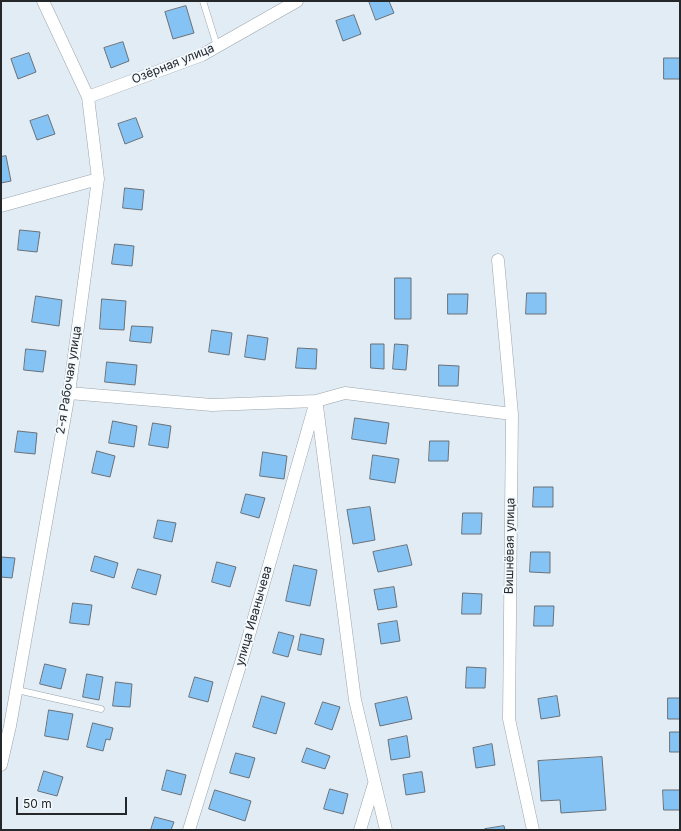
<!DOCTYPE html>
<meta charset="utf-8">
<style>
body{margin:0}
#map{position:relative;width:681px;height:831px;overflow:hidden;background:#e2ecf5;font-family:Inter,sans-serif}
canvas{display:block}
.frame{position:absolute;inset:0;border:2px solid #24282b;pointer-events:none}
.scale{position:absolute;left:16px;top:797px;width:111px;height:18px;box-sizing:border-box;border:2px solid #24282b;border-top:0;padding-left:5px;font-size:12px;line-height:14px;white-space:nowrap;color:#24282b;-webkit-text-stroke:3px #f3f9fe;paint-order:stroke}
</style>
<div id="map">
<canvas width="681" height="831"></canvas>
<div class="frame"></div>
<div class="scale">50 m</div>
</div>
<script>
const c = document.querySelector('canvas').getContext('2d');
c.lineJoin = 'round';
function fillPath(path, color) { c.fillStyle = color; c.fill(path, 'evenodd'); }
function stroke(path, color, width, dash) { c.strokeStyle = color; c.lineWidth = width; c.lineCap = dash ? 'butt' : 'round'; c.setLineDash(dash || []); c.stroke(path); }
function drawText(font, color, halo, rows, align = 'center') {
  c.font = font + ' Inter,sans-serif'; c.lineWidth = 3.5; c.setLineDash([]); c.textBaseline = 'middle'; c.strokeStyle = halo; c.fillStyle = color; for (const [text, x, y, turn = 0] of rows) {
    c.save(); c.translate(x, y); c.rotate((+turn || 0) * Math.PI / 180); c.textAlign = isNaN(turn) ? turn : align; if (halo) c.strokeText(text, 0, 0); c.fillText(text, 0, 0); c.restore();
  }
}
const building = new Path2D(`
 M369 1H389L394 13 376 20Z
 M186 6 194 33 173 39 165 12Z
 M354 15 361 34 343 41 336 21Z
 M123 42 129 61 111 68 104 48Z
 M29 53 36 72 18 79 11 59Z
 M664 58H680V79H664Z
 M48 115 55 134 37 140 30 121Z
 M136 118 143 137 125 144 118 124Z
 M6 156 11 181 1 183V157Z
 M125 188 144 190 142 210 123 208Z
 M20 230 40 232 37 252 18 250Z
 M115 244 134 246 132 266 112 264Z
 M395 278H411V319H395Z
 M527 293H546V314H526Z
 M448 294H468L467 314H448Z
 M36 296 62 300 59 326 32 322Z
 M102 299 126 301 124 330 100 329Z
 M132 326 153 327 151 343 130 341Z
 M212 330 232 333 229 355 209 352Z
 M248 335 268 338 265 360 245 357Z
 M371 344H384V369L371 368Z
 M395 344 408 345 406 370 393 369Z
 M298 348 317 349 316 369 296 368Z
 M26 349 46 351 43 372 24 370Z
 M107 362 137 365 135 385 105 382Z
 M439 365 459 366 458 386H439Z
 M355 418 389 423 386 444 352 439Z
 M113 421 137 426 134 447 109 443Z
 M153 423 171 426 168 448 149 445Z
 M18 431 37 433 35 454 15 452Z
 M430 441H449L448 461H429Z
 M97 451 115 456 110 477 92 473Z
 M263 452 287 456 284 479 260 476Z
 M373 455 399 459 395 483 370 479Z
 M534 487H553V507H533Z
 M246 494 265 498 259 518 241 513Z
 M370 507 375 540 353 544 347 510Z
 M463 513H482L481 534H462Z
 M158 520 176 523 172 542 154 538Z
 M407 545 412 565 378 572 373 552Z
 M531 552H550V573L530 572Z
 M95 556 118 563 114 578 91 571Z
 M1 557 15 558 12 578 1 577Z
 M217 562 236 567 230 587 212 582Z
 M294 565 317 570 310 606 286 601Z
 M138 569 161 575 156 595 132 588Z
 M394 587 397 607 378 610 374 590Z
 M463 593 482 594 481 614H462Z
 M73 603 92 605 89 625 70 623Z
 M535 606H554L553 626H534Z
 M397 621 400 641 381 644 378 624Z
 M279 632 294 636 288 657 273 653Z
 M301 634 324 639 321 655 298 650Z
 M45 664 66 669 61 689 40 684Z
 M467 667 486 668 485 688H466Z
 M87 674 103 677 99 700 83 697Z
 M195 677 213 682 208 702 189 697Z
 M116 682 132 684 130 707 113 706Z
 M262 696 285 703 276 734 253 727Z
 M557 696 560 716 541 719 538 699Z
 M407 697 412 719 380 726 375 704Z
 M668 698H680V719H668Z
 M323 702 340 707 332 730 315 724Z
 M49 710 73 714 68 740 45 736Z
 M93 723 113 728 110 740 106 739 103 751 87 747Z
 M670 732H680V752H670Z
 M407 736 410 757 391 760 388 740Z
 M492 744 495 765 476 768 473 748Z
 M307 748 330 756 325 769 302 762Z
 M236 753 255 758 249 778 230 773Z
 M602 757 606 810 561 813 560 800 541 801 538 761Z
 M167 770 186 775 181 795 162 790Z
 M44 771 63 777 57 796 38 791Z
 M422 772 425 792 406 795 403 775Z
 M330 789 348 794 343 814 324 809Z
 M215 790 251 801 245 821 209 809Z
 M663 790H680V810H664Z
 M155 817 174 822 171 830H151Z
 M504 826 505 830H486L485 829Z`);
fillPath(building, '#85c3f4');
stroke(building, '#687179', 1);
const lane = new Path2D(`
 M203 1 217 46
 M17 690 101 709`);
const street = new Path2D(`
 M88 97 202 55 297 1
 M1 206 98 179
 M498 260 512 414 509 719 533 830
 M69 393 212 405 316 401 345 393 512 414
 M317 406 355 700 386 830
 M1 765 10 726 69 393 98 179 88 97 43 1
 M189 830 243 656 316 401
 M360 830 374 784`);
stroke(lane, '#9aa4ac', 7);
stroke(street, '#9aa4ac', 13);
stroke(lane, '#fff', 6);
stroke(street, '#fff', 12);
drawText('12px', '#24282b', '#f3f9fe', [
 ["Озёрная улица",173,64,-22],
 ["2-я Рабочая улица",69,380,-81],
 ["Вишнёвая улица",510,546,-89],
 ["улица Иванычева",254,616,-74]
]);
</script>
